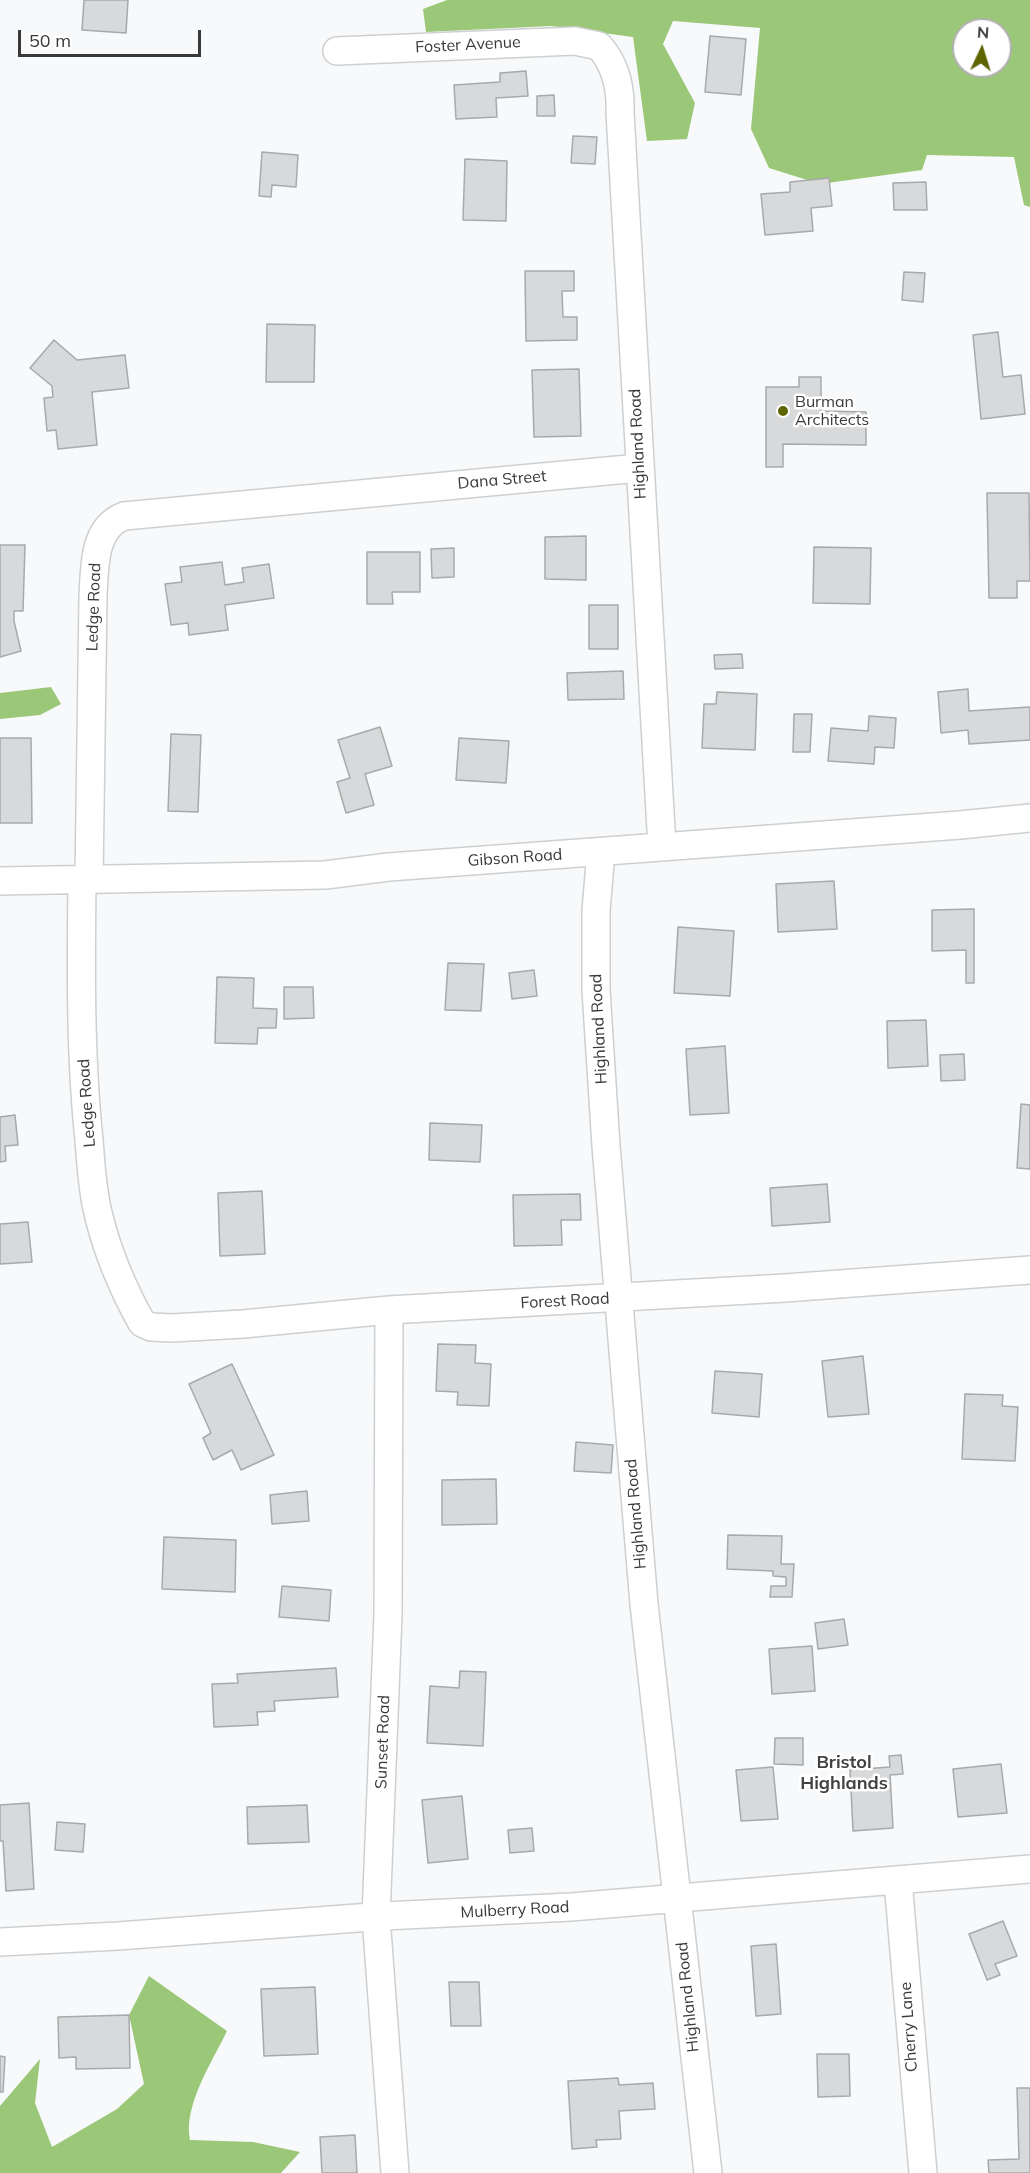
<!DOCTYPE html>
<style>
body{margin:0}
#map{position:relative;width:1030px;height:2173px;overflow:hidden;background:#f8f9fa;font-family:Mulish,sans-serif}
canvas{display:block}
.north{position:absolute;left:952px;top:18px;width:60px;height:60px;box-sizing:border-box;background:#fff;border:2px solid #b0b0b0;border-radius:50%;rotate:4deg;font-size:16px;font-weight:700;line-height:24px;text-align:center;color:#39393a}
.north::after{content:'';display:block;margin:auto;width:21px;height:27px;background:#5e6400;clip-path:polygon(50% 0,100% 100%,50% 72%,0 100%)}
.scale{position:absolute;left:18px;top:30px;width:183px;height:27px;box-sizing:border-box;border:3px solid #39393a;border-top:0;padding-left:8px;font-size:18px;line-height:21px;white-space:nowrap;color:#39393a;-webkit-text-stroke:4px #fff;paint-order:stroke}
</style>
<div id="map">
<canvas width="1030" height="2173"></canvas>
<div class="north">N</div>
<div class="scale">50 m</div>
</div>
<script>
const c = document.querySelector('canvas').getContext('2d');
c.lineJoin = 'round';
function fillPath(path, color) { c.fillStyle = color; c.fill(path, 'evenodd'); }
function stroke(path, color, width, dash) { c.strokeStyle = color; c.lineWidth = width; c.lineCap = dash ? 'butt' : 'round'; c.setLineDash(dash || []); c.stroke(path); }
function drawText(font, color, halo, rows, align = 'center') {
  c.font = font + ' Mulish,sans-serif'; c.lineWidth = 5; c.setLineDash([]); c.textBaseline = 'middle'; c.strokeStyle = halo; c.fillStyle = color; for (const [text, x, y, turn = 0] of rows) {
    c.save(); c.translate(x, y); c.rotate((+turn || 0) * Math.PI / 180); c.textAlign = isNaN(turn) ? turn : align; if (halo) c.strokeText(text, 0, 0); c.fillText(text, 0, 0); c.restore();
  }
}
fillPath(new Path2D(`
 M447 0H1030V207L1024 205 1014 157 927 155 922 170 820 184 769 168 751 129 760 28 673 21 663 44 695 103 687 139 647 141 633 37 551 26 426 32 423 9ZM964 30H1000V66H964Z
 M51 687 61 704 40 715 0 719V693Z
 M149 1976 227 2031C212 2062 183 2106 190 2140L253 2142 300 2152 281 2173H0V2106L40 2059 35 2103 52 2147 117 2109 144 2084 129 2015Z`), '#9bc779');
const building = new Path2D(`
 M84 0H128L126 33 82 30Z
 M710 36 746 39 741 95 705 92Z
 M526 71 528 96 496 98 497 117 456 119 454 85 500 82V73Z
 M554 95 555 116H537V96Z
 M573 136 597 137 595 164 571 163Z
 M262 152 298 155 296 187 272 185 271 197 259 196Z
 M465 159 507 161 506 221 463 220Z
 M829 178 832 206 811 208 813 231 765 235 761 194 790 192V182Z
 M926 182 927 210H894L893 183Z
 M525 271H574V291H562L563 317H577V340L526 341Z
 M904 272 925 273 923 302 902 300Z
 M267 324 315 325 314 382H266Z
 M998 332 1003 377 1021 375 1025 414 981 419 973 335Z
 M54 340 77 360 125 355 129 388 92 392 97 445 58 449 56 430 47 431 44 398 53 397 52 386 30 368Z
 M579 369 581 436 534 437 532 370Z
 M799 377H821V411L866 412V445L783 444V467H766V387H799Z
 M987 493H1029L1030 581H1017V598H989Z
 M586 536V580L545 579V537Z
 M0 545H25L23 611H14V621L21 651 0 657Z
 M814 547 871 548 870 604 813 603Z
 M454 548V577L432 578 431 549Z
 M367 552H420V592H392L393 604H367Z
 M222 562 225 585 244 582 242 568 269 564 274 598 225 605 228 630 189 635 188 623 171 625 165 584 182 582 180 567Z
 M589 605H618V649H589Z
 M742 654 743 668 715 669 714 655Z
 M623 671 624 699 568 700 567 673Z
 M968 689 969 711 1030 707V740L969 744 968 730 941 733 938 692Z
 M717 692 757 694 755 750 702 748 704 704H716Z
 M794 714H812L810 752H793Z
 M869 716 896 718 894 748 875 747 874 764 828 761 831 728 868 731Z
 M380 727 392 766 365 774 374 805 346 813 337 782 350 778 338 740Z
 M171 734 201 735 198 812 168 811Z
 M0 738H31L32 823H0Z
 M459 738 509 741 506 783 456 780Z
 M834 881 837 929 778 932 776 884Z
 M974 909V983H966V950L932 951V910Z
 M678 927 734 931 730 996 674 993Z
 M448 963 484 964 481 1011 445 1010Z
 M534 970 537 996 512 999 509 973Z
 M217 977 254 978 253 1008 277 1009 276 1028H258L257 1044 215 1043Z
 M284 987H313L314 1018 284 1019Z
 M926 1020 928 1066 888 1068 887 1021Z
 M725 1046 729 1113 690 1115 686 1049Z
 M964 1054 965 1080 941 1081 940 1055Z
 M1021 1104 1030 1105V1169L1017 1168Z
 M15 1115 18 1145 5 1146 6 1161 0 1162V1117Z
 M430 1123 482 1125 480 1162 429 1160Z
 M827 1184 830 1222 772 1226 770 1188Z
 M262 1191 265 1254 220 1256 218 1193Z
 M580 1194 581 1220H561L562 1245 514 1246 513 1195Z
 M28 1222 32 1262 0 1264V1224Z
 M438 1344 476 1345 475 1363 491 1364 489 1406 457 1405 458 1392 436 1391Z
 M863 1356 869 1414 828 1417 822 1361Z
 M232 1364 274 1455 241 1470 232 1450 213 1460 203 1438 211 1433 189 1384Z
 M715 1371 762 1374 759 1417 712 1413Z
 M965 1394 1003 1395 1002 1406 1018 1407 1015 1461 962 1459Z
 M576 1442 613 1445 611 1473 574 1471Z
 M496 1479 497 1524 442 1525V1480Z
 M307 1491 309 1521 272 1524 270 1495Z
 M728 1535 782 1536 781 1564H794L792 1597H770L771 1586H786V1577L773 1576V1571L727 1569Z
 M164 1537 236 1540 235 1592 162 1589Z
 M282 1586 331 1590 329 1621 279 1617Z
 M844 1619 848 1645 818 1649 815 1623Z
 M812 1646 815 1691 772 1694 769 1649Z
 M336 1668 338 1697 274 1701 275 1711 257 1712 258 1725 214 1727 212 1684 238 1683 237 1674Z
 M460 1671 486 1672 483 1746 427 1743 430 1686 459 1688Z
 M775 1738H803V1765L774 1764Z
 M901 1755 903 1774 890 1775 893 1828 853 1831 850 1770 890 1767 889 1756Z
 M1001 1764 1007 1813 958 1817 953 1769Z
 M773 1767 778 1819 741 1821 736 1770Z
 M462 1796 468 1859 428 1863 422 1800Z
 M29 1803 34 1889 6 1891 3 1841H0V1805Z
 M307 1805 309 1842 248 1844 247 1807Z
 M57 1822 85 1824 83 1852 55 1850Z
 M532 1828 534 1851 510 1853 508 1830Z
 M1003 1921 1017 1956 995 1964 1000 1975 987 1980 969 1934Z
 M776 1944 781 2014 756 2016 751 1946Z
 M449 1982H479L481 2026H451Z
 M315 1987 318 2054 264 2056 261 1989Z
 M129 2015 130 2068 76 2069V2057L59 2058 58 2017Z
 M817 2054H849L850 2096 818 2097Z
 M0 2056 5 2057 3 2092H0Z
 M618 2078 619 2085 653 2083 655 2109 619 2111 621 2139 596 2140 597 2147 572 2149 568 2081Z
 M1017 2088H1030V2173H989L988 2160 1019 2159Z
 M355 2135 357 2173H322L320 2137Z`);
fillPath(building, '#d8d9da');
stroke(building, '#a8a9aa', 1.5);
const street = new Path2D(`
 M337 51 575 41 599 46C616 65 621 87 620 112L662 847
 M601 852 596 911V990L606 1146 644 1604 708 2173
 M82 880C81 966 80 1054 89 1140 91 1164 92 1189 98 1213 107 1251 123 1289 142 1323L151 1327 172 1328 243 1324 389 1310 785 1288 1030 1270
 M89 880 93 595C95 566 93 528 124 516L639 468
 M0 881 325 875 389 867 960 825 1030 818
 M389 1310 388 1615 376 1917 395 2173
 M898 1881 923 2173
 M0 1942 118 1936 384 1916 571 1907 1030 1869`);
stroke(street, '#cecfd0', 30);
stroke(street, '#fff', 27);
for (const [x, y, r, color] of [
 [783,411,6,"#5e6400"]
]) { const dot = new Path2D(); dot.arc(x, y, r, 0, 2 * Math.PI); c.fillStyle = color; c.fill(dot); stroke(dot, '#fff', 2); }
drawText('16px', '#39393a', '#fff', [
 ["Foster Avenue",468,45,-3],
 ["Highland Road",638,444,-93],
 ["Dana Street",502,480,-5],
 ["Ledge Road",94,607,-88],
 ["Gibson Road",515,858,-4],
 ["Highland Road",599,1029,-93],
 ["Ledge Road",87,1103,-94],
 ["Forest Road",565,1301,-3],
 ["Highland Road",636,1514,-95],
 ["Sunset Road",383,1742,-88],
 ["Mulberry Road",515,1910,-3],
 ["Highland Road",688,1997,-96],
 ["Cherry Lane",909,2027,-94]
]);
drawText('16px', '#39393a', '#fff', [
 ["Burman",795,402],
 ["Architects",795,420]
], 'left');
drawText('bold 18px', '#414243', '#fff', [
 ["Bristol",844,1763],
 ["Highlands",844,1784]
]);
</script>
